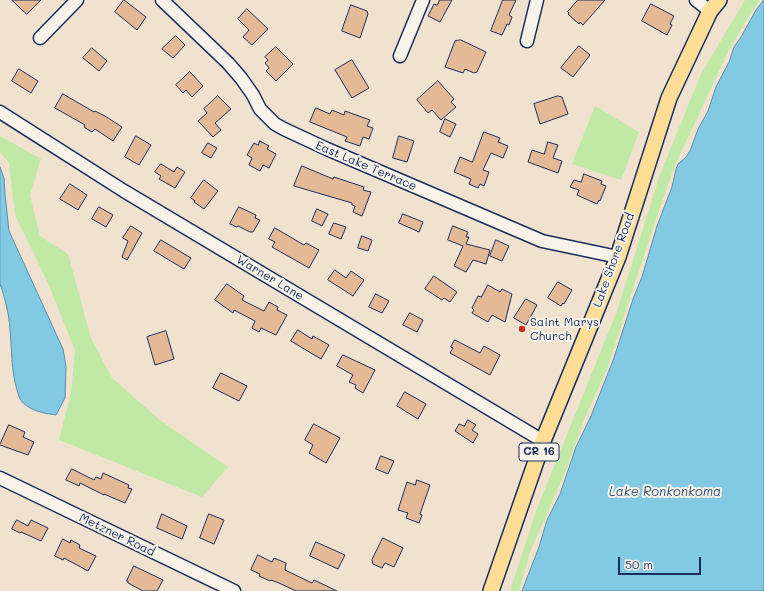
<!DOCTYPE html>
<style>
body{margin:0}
#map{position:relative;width:764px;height:591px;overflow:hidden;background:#f1e2cf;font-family:Mali,sans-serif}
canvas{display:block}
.scale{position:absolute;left:618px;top:557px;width:83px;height:18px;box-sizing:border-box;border:2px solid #1b2f5e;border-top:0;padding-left:5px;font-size:12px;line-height:14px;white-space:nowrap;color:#1b2f5e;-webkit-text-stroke:3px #f7f3e8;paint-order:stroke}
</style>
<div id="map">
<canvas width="764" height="591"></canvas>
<div class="scale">50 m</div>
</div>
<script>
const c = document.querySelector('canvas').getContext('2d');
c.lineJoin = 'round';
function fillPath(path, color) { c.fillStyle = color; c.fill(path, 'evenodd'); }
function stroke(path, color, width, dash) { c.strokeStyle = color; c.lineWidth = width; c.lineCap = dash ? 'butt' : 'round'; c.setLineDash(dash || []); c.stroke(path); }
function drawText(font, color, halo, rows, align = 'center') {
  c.font = font + ' Mali,sans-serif'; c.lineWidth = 4; c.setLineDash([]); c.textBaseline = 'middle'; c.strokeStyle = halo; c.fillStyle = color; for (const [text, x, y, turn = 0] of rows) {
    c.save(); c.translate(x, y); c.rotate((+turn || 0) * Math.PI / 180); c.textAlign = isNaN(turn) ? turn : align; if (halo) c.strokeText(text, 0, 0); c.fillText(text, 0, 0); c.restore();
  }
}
fillPath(new Path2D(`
 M745 0H760L752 11 728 52 675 165 656 219 607 369 584 420 564 475 530 552 519 591H510L536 511 617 311 659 177 701 74Z
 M595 106 639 132 621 180 572 164Z
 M0 136 41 159 30 195 40 236 68 254 91 338 112 378 161 421 228 467 202 497 59 440 71 392 75 350 47 281 15 215 9 163 0 152Z`), '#c0e9a5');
const water = new Path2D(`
 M764 0V591H522L539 547 547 520 560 494 576 447 591 416 614 358 633 299 642 277 657 226 672 187 676 169 678 164 686 157 690 151 698 129 708 111 716 87 729 62 734 47 741 37 756 10Z
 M0 167 4 178 5 194 9 231 63 349 66 366 65 398 56 415C43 413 28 411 20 399 19 397 18 393 17 390 11 370 12 350 10 329 9 314 5 298 0 284Z`);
fillPath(water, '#82cae3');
stroke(water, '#598cae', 1);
const building = new Path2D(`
 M12 0H41L27 14Z
 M124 0 146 17 137 30 115 12Z
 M440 0H452L440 22 428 16 434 4 437 5Z
 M503 0H516L509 15 512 17 509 25 507 24 502 35 491 31Z
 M578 0H605L583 25 580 22 579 24 568 14 569 13 568 12Z
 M651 4 674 16 670 24 672 25 667 35 642 21Z
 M351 5 367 11 368 14 360 38 342 31Z
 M247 9 268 29 252 45 243 37 249 30 238 19Z
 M176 36 185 45 173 58 162 49Z
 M461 40 486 52 477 72 474 73 465 69 463 73 445 67 455 41Z
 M579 46 590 55 573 77 561 68Z
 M276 47 293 64 276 81 266 71 269 68 265 63 268 60 265 57Z
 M92 48 107 61 99 71 83 58Z
 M352 60 369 88 352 98 335 70Z
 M19 69 38 81 31 93 12 81Z
 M190 72 203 86 192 97 186 90 183 93 176 85Z
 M438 81 454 99 451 102 456 107 441 120 432 110 428 113 417 100Z
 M63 94 94 112 95 111 105 116 122 127 113 141 95 129 92 132 84 127 85 125 55 108Z
 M218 96 231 109 215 123 221 130 213 137 198 121 207 113 204 109Z
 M558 96 562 97 568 114 540 124 534 104Z
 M316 108 330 114 332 110 344 115 345 111 370 120 367 126 373 128 369 139 363 137 360 146 345 141 347 137 310 122Z
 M445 119 456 124 450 137 440 132Z
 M484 132 500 138 498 142 508 146 503 158 491 153 483 170 489 172 484 186 480 184 478 188 469 184 471 179 454 172 460 157 472 162Z
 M136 136 151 145 139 165 125 157Z
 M399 136 414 141 407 162 393 158Z
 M260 141 269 146 267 149 276 154 269 168 263 165 260 171 249 165 252 158 247 155 254 143 258 145Z
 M548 142 558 145 553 158 562 161 558 173 528 162 532 150 544 154Z
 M208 143 217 148 211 158 202 153Z
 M161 164 174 172 177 167 185 172 175 188 159 179 161 176 155 172Z
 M302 166 333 179 334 177 364 187 363 190 371 192 362 216 353 212 355 206 352 205V203L294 186Z
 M584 174 602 181 601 184 606 186 600 201 599 200 597 204 577 195 579 190 570 187 574 180 581 182Z
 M204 180 218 191 204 209 194 202 195 201 191 198Z
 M70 184 87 195 78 210 60 199Z
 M99 207 113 215 106 227 92 219Z
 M239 207 256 215 255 218 260 220 253 232H250L238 226 237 227 230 224Z
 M317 209 328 214 322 226 312 221Z
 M403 214 423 222 419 232 399 223Z
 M334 223 346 227 341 239 329 234Z
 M131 226 142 233 127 260 122 257 128 241 123 238Z
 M453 226 468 232 466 237H469L466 244 490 250 486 264 473 260 466 272 454 266 463 246 448 240Z
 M275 228 304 245 306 243 319 250 309 268 272 247 275 242 269 239Z
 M362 236 372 240 368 251 358 248Z
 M161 240 191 258 184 269 154 251Z
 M496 240 509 246 502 261 490 256Z
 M335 270 346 278 351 271 364 280 353 296 328 280Z
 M434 276 457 292 450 302 444 298 442 300 425 289Z
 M558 282 572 290 564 304 563 303 561 306 548 298Z
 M227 284 244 296 242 300 264 311 269 302 278 307 277 310 287 315 276 335 261 328 259 332 252 328 255 321 234 310 233 313 215 300Z
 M488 285 500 292 502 289 512 294 505 322 492 315 488 322 472 313 474 310 472 308 478 296 481 297Z
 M376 294 389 301 382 313 369 307Z
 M526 299 537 305 526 325 514 318Z
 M410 313 423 320 417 332 403 325Z
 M298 330 312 339 313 336 329 345 321 359 291 341Z
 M166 331 174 359 155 365 147 337Z
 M455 340 480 353 484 346 500 355 490 375 450 353 453 348 451 347Z
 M343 355 375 370 363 393 355 388 356 385 349 382 353 375 337 366Z
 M221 373 247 386 239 401 213 388Z
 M405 392 426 404 418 419 397 406Z
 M468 420 476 425 472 430 478 434 473 443 455 431 459 424 464 426Z
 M314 424 340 438 326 463 309 453 313 445 305 440Z
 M9 425 25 432 23 437 34 442 28 455 0 445Z
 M381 456 394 461 388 474 376 469Z
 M72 469 94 480 96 477 101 479 103 473 129 485 128 488 132 489 125 503 104 494V495L80 483 79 486 66 480Z
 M417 480 430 485 420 514 422 515 419 523 406 518 408 513 398 510 407 482 415 485Z
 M162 514 187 526 182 539 157 528Z
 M209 514 224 520 214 544 200 538Z
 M17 520 28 526 31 520 48 528 41 541 21 532 20 533 12 529Z
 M383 538 403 548 394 567 385 563 382 568 373 564 372 560Z
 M63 539 70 543 71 540 80 545 79 548 96 556 88 571 64 558 63 560 55 556Z
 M316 542 345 555 338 569 310 556Z
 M258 555 272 562 274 558 286 563 285 570 312 583 314 580 337 591H296L279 583 271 580 270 581 259 576 260 574 251 570Z
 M134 566 163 580 157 591H143L128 583V581H127Z`);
fillPath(building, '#e4b995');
stroke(building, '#1b2f5e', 1);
const minor = new Path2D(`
 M162 0 228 63 241 78 253 95 260 109 275 124 284 129 327 149 542 241 618 257
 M696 0 710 11
 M40 38 77 0
 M527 41 537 0
 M400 56 423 0
 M0 112 124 191 543 441
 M0 478 234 591`);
const major = new Path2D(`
 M491 591 543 441 618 257 669 98 710 11 719 0`);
stroke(minor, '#1b2f5e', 15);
stroke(major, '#1b2f5e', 18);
stroke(minor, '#f7f3e8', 12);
stroke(major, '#fedd96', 15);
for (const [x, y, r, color] of [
 [522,329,4,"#c8321e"]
]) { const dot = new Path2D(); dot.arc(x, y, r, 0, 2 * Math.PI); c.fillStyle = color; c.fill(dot); stroke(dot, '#f7f3e8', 1.5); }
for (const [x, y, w] of [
 [539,452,40]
]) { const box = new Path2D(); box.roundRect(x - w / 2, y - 9, w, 18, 3); c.fillStyle = '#f7f3e8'; c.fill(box); stroke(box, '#1b2f5e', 1); }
drawText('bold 11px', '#1b2f5e', null, [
 ["CR 16",539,452]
]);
drawText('12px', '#1b2f5e', '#f7f3e8', [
 ["East Lake Terrace",366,166,23],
 ["Lake Shore Road",614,260,-70],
 ["Warner Lane",270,278,31],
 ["Metzner Road",117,535,26]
]);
drawText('12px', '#1b2f5e', '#f7f3e8', [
 ["Saint Marys",530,322],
 ["Church",530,336]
], 'left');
drawText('italic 13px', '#35567f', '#f7f3e8', [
 ["Lake Ronkonkoma",665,492]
]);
</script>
